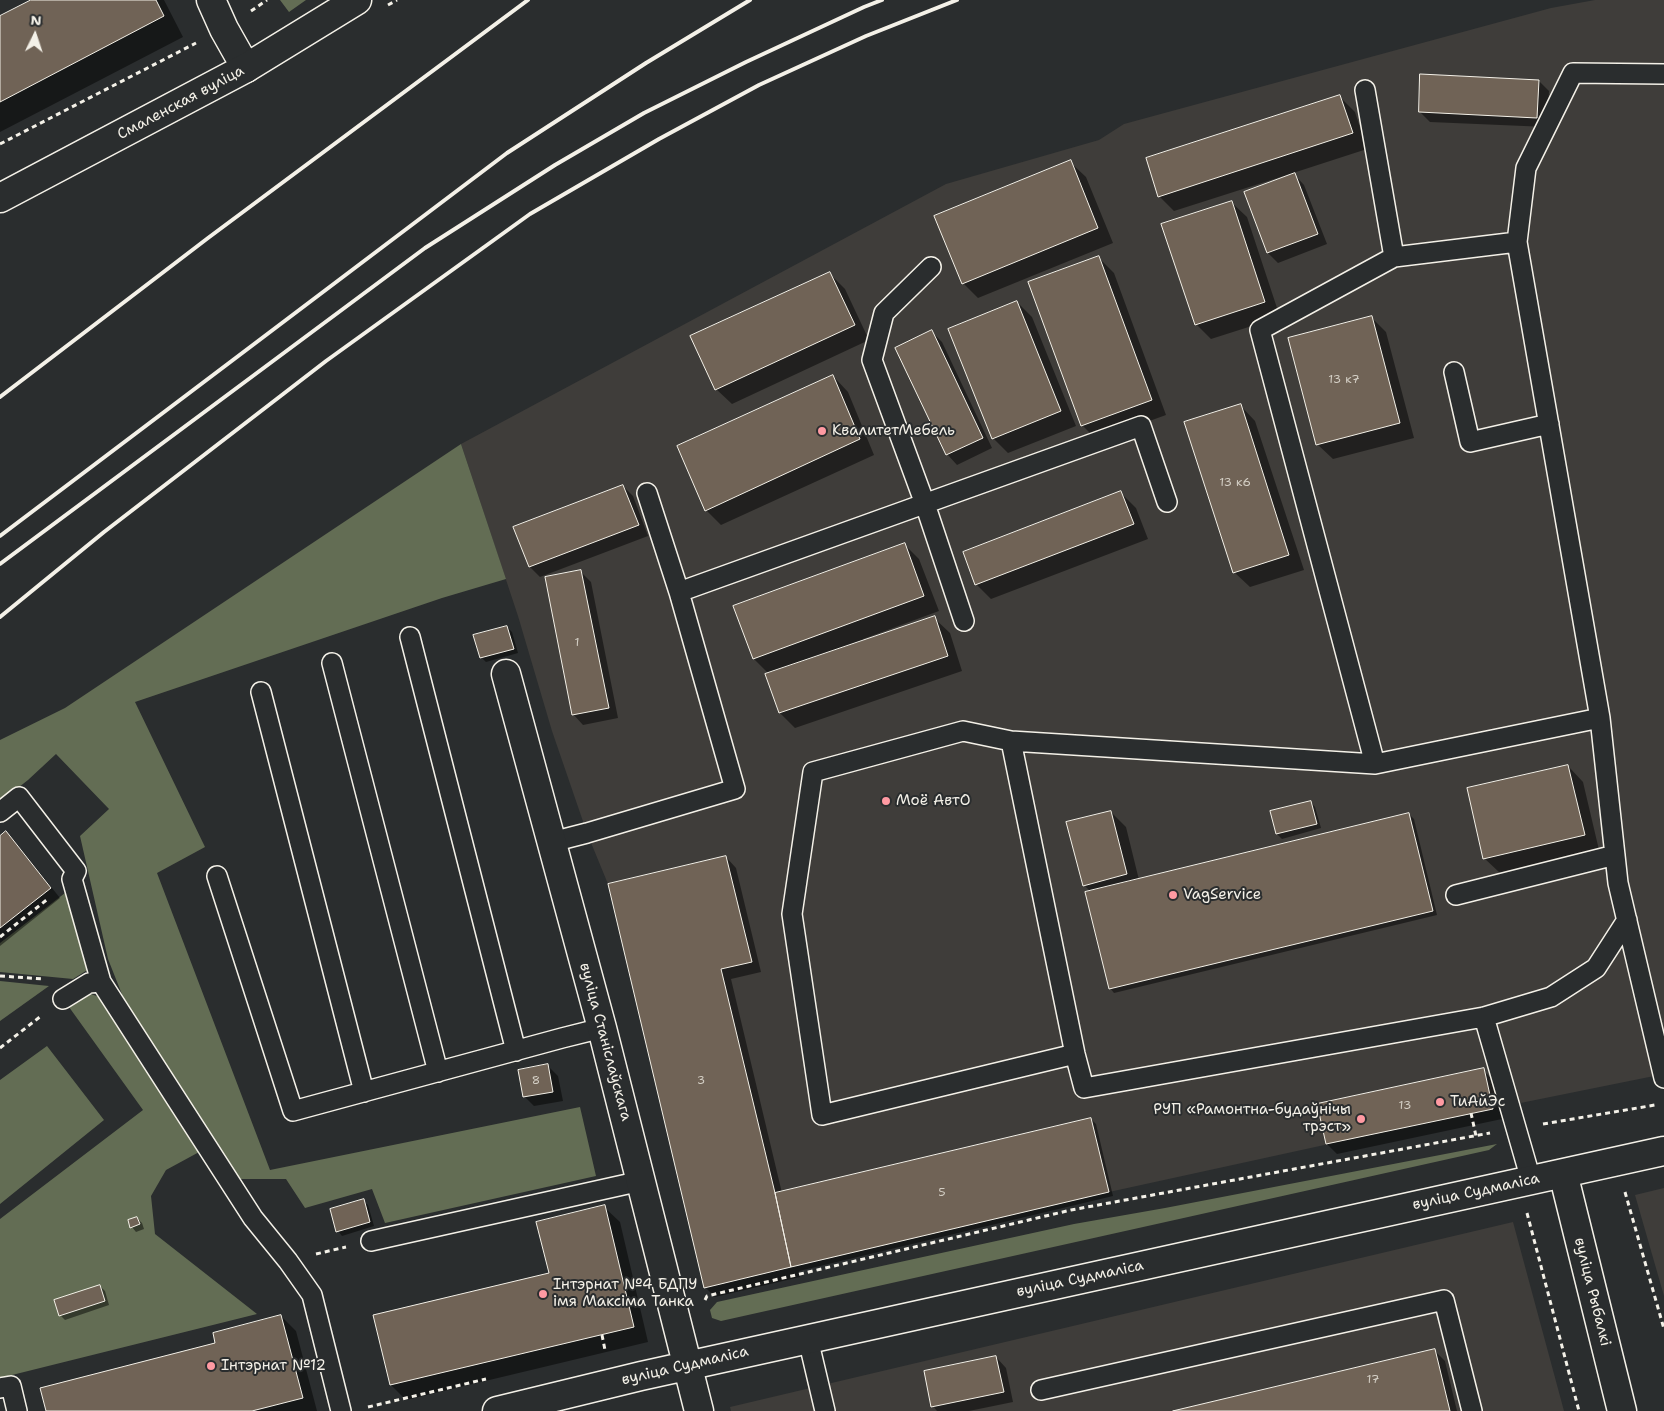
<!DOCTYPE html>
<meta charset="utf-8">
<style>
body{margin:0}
#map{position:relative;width:1664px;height:1411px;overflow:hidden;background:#2a2d2e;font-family:"Shantell Sans",sans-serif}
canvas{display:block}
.north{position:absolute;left:10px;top:10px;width:50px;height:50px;-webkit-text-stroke:4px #2a2d2e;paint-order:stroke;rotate:4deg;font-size:14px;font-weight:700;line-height:20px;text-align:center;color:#f4f1e8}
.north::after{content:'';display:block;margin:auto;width:18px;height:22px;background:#f4f1e8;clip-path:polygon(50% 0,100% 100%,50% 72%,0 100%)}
</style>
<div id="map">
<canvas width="1664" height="1411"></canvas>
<div class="north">N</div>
</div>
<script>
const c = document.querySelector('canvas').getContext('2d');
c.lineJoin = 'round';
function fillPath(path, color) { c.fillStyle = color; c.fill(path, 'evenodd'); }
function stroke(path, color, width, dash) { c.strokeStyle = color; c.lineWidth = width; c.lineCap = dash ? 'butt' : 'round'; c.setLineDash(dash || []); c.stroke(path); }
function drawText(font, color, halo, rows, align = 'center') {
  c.font = font + ' "Shantell Sans",sans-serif'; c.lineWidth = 4; c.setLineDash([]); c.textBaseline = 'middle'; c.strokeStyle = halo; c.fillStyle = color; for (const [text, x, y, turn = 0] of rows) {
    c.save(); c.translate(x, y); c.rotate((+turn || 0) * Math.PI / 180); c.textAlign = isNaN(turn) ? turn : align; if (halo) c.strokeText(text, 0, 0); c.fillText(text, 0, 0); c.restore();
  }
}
fillPath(new Path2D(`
 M1595 0H1664V1074L1471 1113 1109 1192 704 1288 608 884 587 833 552 731 518 616 461 444 946 184 1099 140 1124 124 1551 8Z
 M1664 1188V1296L1635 1195Z
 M1513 1222 1564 1411H731L730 1407Z`), '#3f3d3a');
fillPath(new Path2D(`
 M280 0H306L289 12Z
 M461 444 506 579 442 598 135 702 205 847 157 873 270 1170 580 1107 596 1176 385 1223 372 1189 305 1208 286 1179H238L125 1002 108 959 80 836 109 809 56 754 28 780 0 802V740L65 708Z
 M65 893 89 969 73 979 0 972V943Z
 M0 981 49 986 0 1021Z
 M91 994 102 998 201 1151 166 1170 151 1196 155 1234 257 1314 0 1378V1219L143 1110 69 1007 84 997Z
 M47 1046 104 1120 0 1204V1080Z
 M1497 1144 1489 1150 721 1321 712 1318 710 1310 717 1302 1074 1224 1165 1208Z`), '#636d54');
fillPath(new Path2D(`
 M33 0H164L183 37 0 132V17Z
 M1539 81 1549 91 1547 127 1430 122 1420 112Z
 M1340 97 1355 112 1367 149 1293 173 1304 185 1327 244 1278 263 1268 253 1246 192 1291 176 1290 174 1174 211 1159 196Z
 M1070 162 1086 177 1113 243 978 298 963 283Z
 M1231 202 1247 217 1280 317 1211 339 1196 324Z
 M1099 258 1114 273 1166 415 1097 440 1082 425Z
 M829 273 845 289 869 340 732 404 716 389Z
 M1017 302 1032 317 1076 426 1008 453 993 438Z
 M1371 317 1386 332 1414 438 1333 459 1317 444Z
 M932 332 942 342 992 448 957 465 947 454 897 348Z
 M833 376 848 392 874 455 721 525 706 510Z
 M1240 405 1255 421 1304 570 1250 587 1234 572Z
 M623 486 633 496 648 536 540 577 530 567Z
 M1121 493 1136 508 1148 539 991 599 976 584Z
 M904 544 919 559 939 611 863 639 864 642 934 618 950 633 962 671 795 728 780 713 769 674 754 659 735 607Z
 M581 572 591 582 618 718 583 725 573 714Z
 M507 627 512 632 518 653 486 662 481 657Z
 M1568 766 1583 782 1599 850 1500 873 1484 858Z
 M1311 802 1315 807 1321 828 1282 839 1277 834 1272 812Z
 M1111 812 1126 827 1139 880 1409 814 1414 819 1437 915 1114 993 1110 988 1091 892 1084 885Z
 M6 833 16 843 60 898 0 946V838Z
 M726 857 736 868 761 972 731 979 782 1193 1091 1119 1096 1124 1113 1196 799 1271 800 1277 715 1297 705 1287Z
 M548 1066 558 1076 563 1101 534 1106 524 1096Z
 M1483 1070 1493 1080 1502 1119 1337 1154 1327 1144 1319 1105Z
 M363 1201 368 1205 374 1226 342 1236 338 1231Z
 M604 1207 620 1222 648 1342 406 1400 391 1385 375 1316 550 1274Z
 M137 1218 142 1223 144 1229 136 1232 132 1227Z
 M100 1286 105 1291 109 1305 65 1320 61 1316 56 1301Z
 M281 1316 296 1331 317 1411H47L217 1344Z
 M1435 1351 1445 1361 1457 1411H1179Z
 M996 1357 1006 1368 1013 1402 969 1411H937L933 1406Z`), '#0007');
const building = new Path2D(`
 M31 0H156L164 16 0 102V16Z
 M1420 74 1539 80 1537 118 1419 112Z
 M1340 95 1353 133 1158 197 1146 158Z
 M1071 160 1098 228 962 284 934 216Z
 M1295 173 1318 234 1267 253 1244 192Z
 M1232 201 1265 302 1195 325 1161 224Z
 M1099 256 1152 400 1081 426 1028 282Z
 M830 272 855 325 715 390 690 336Z
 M1017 301 1061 411 992 439 948 329Z
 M1372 316 1400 423 1316 445 1288 338Z
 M932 330 983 438 946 455 895 348Z
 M833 375 860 439 705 511 677 446Z
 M1241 404 1289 555 1233 573 1184 422Z
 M623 485 639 525 529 567 513 527Z
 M1121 491 1134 524 975 585 963 552Z
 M905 543 924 596 753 659 733 606Z
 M581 570 609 708 572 715 545 577Z
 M935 616 948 656 779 713 765 674Z
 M507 626 514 649 480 658 473 635Z
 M1568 765 1585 835 1483 859 1467 788Z
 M1311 801 1317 824 1276 834 1270 811Z
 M1111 811 1127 874 1083 886 1066 822Z
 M1409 813 1433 911 1109 989 1085 892Z
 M6 831 51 888 0 928V836Z
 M726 856 752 962 721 969 775 1193 791 1267 704 1288 608 884Z
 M548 1064 553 1092 523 1097 518 1070Z
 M1484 1068 1493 1109 1326 1144 1317 1104Z
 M1091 1118 1109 1192 791 1267 775 1193Z
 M364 1199 370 1222 336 1232 330 1209Z
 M605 1205 634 1327 390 1385 373 1315 549 1273 536 1222Z
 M137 1217 140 1224 130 1228 128 1220Z
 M100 1285 105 1301 59 1316 54 1300Z
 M281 1315 303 1398 252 1411H46L40 1388 215 1343 213 1333Z
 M1435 1349 1450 1411H1173Z
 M996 1356 1004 1392 931 1407 924 1371Z`);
fillPath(building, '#706356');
stroke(building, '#f4f1e8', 1);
const lane = new Path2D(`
 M1365 90 1394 257
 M1517 242 1526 168 1573 73 1664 74
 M931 267 884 313 872 360 925 504 964 621
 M1454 372 1470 442 1549 424
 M647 493 679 592
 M410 637 516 1051
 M332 663 438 1072
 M261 692 364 1092
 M1600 718 1375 764 1260 330 1394 257 1517 242 1600 718 1618 883 1664 1078
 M1011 741 963 731 813 772 792 914 822 1115 1075 1054
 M1375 764 1011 741 1075 1054 1084 1088 1484 1017 1551 997 1596 968 1627 920
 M0 812 19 797 76 871 72 879 101 982 253 1218 288 1261 312 1295 341 1411
 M552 842 587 833 735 789 679 592 1141 426 1167 502
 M217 876 293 1111 562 1038 602 1028
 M1456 895 1615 855
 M63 999 89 983 101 982
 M1484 1017 1531 1180
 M371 1241 641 1181
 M808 1339 825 1411
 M0 1388 11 1386 17 1411
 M1041 1390 1444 1300 1472 1411`);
const street = new Path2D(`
 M211 0 224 29 246 68
 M506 674 602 1028 699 1411
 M1563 1173 1622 1411
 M497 1411 641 1376 1664 1151`);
const secondary = new Path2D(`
 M0 198 246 68 357 0`);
stroke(lane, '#f4f1e8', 22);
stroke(street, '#f4f1e8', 31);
stroke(secondary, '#f4f1e8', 31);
stroke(new Path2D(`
 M388 5 397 0
 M251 11 267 0
 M0 144 196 43
 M0 937 49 898
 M0 976 44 979
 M0 1048 41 1016
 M1471 1113 1476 1136
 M1543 1124 1655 1105
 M1625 1192 1664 1329
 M1527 1213 1579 1411
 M316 1254 346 1247
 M705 1300 707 1296 1071 1210 1490 1133
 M602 1335 605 1350
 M368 1407 486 1379`), '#f4f1e8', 3, [5, 4]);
stroke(lane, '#2a2d2e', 19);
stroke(street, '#2a2d2e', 28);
stroke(secondary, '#2a2d2e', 28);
stroke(new Path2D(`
 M0 397 208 238 528 0
 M0 536 507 153 646 63 750 0
 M0 564 425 248 555 165 644 113 746 62 864 7 882 0
 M0 617 104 532 326 361 530 214 659 139 759 85 866 36 957 0`), '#f4f1e8', 4);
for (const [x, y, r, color] of [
 [822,431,5,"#ff9aa2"],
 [886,801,5,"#ff9aa2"],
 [1173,895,5,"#ff9aa2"],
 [1440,1102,5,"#ff9aa2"],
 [1361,1119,5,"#ff9aa2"],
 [543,1294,5,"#ff9aa2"],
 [211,1366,5,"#ff9aa2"]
]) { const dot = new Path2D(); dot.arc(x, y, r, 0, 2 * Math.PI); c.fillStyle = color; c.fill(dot); stroke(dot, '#2a2d2e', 2); }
drawText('12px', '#d3cec4', null, [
 ["13 к7",1344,380],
 ["13 к6",1235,483],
 ["1",577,643],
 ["8",536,1081],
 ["3",701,1081],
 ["13",1405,1106],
 ["5",942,1193],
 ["17",1373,1380]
]);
drawText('15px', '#f4f1e8', '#2a2d2e', [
 ["Смаленская вуліца",181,103,-28],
 ["вуліца Станіслаўскага",605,1042,75],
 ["вуліца Судмаліса",1476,1192,-12],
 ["вуліца Судмаліса",1080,1279,-12],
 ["вуліца Рыбалкі",1592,1292,76],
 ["вуліца Судмаліса",685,1366,-13]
]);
drawText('15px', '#f4f1e8', '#2a2d2e', [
 ["КвалитетМебель",832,431],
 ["Моё АвтО",896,801],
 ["VagService",1183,895],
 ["ТиАйЭс",1450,1102],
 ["РУП «Рамонтна-будаўнічы",1351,1110,"right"],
 ["трэст»",1351,1127,"right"],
 ["Інтэрнат №4 БДПУ",553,1285],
 ["імя Максіма Танка",553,1302],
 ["Інтэрнат №12",221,1366]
], 'left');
</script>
